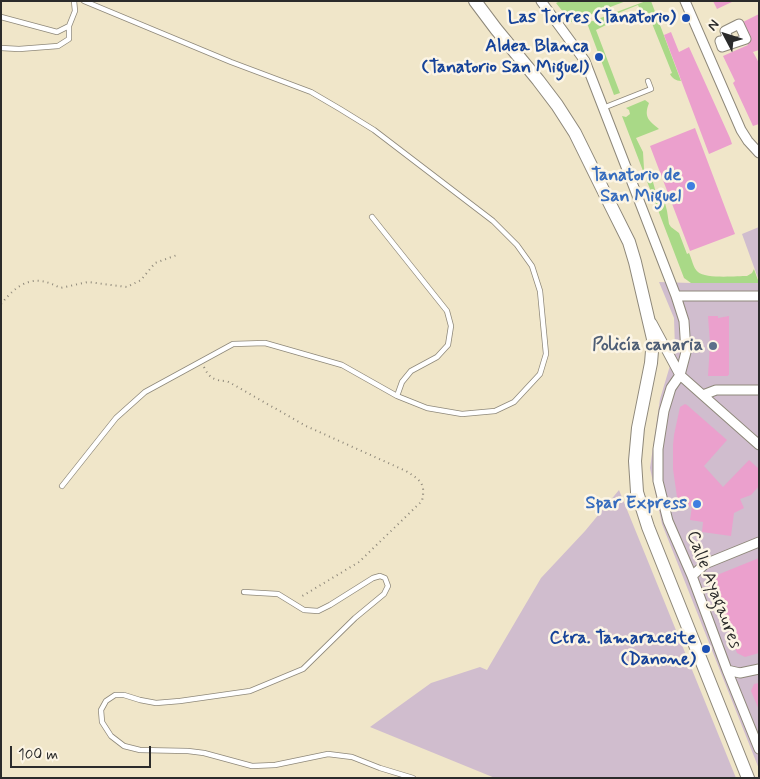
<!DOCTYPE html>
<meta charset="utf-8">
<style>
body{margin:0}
#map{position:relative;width:760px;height:779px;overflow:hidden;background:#f0e6c9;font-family:Mynerve,sans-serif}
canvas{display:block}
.frame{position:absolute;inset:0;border:2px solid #2b2b2b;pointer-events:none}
.north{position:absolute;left:700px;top:10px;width:50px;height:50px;-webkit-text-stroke:4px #fcf5e5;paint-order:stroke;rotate:310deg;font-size:14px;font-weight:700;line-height:20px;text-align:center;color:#2b2b2b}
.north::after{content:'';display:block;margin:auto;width:18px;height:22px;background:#2b2b2b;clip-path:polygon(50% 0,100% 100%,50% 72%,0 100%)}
.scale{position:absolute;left:10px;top:746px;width:141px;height:22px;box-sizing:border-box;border:2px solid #2b2b2b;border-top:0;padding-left:6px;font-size:15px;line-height:18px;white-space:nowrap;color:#2b2b2b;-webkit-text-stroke:4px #fcf5e5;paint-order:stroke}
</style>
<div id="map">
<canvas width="760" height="779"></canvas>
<div class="frame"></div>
<div class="north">N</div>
<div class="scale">100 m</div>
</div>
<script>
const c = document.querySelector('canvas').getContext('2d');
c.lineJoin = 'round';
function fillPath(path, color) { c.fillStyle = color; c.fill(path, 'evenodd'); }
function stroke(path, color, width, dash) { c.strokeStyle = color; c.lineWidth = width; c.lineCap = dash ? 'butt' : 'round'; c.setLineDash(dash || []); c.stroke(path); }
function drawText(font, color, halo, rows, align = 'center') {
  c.font = font + ' Mynerve,sans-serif'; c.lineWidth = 5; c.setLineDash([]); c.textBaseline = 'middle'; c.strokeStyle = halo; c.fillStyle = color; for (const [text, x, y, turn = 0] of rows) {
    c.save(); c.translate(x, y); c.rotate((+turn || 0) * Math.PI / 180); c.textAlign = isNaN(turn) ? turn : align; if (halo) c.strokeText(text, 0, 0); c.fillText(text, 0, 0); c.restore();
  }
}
fillPath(new Path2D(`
 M759 227V281L742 234Z
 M659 282 691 283H759V769L662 524 650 468 660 399 675 349 674 318Z
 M619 490 736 778H495L370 727 431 683 480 667 487 670 541 578 585 531Z`), '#d0bdce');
fillPath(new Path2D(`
 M560 1H626L571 22 556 3Z
 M646 1H651L681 81C676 81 672 78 670 74L672 73 647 11 641 12 638 5 606 18 608 24 596 30 620 93 614 95 587 23Z
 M645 100 649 103C643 118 650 121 659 129L636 138 643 152 644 169 653 182 656 193 665 203 667 211 669 224 671 227 679 233 687 254 689 253C692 259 693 268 698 272 705 279 737 276 747 276L752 273 754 269 759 283H691L684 278 622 116 626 117 630 114 629 110 626 108Z`), '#a9d987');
fillPath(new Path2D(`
 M713 1H734L717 9Z
 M759 14V50L753 52 759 63V124L753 126 733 83 735 81 723 56 748 45 739 24Z
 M671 32 679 52 689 47 730 138 732 144 709 154 664 35Z
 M695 128 735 234 690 251 650 146Z
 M708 316H718V318L729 316V375H728V376H708L710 344Z
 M685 404 687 405 727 440 704 466 723 487 749 460 759 469V486L751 495 740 499 744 508 734 513 731 536 702 532 703 522 690 520 692 506 686 507 684 502 678 504 673 469V445L674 435 680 407Z
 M759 558V653L745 657 737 653 709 584 712 577Z
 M759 683V710L751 691 754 684Z`), '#eba0cd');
const lane = new Path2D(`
 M1 17 57 32 69 26 75 11 74 1
 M1 48 19 49 58 46 69 39V26
 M603 108 651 89 648 81
 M372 217 447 311 451 326 448 345 437 357 411 371 402 382 397 396
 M62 486 116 418 145 392 233 344 265 343 342 365 397 396 427 408 462 414 495 411 514 402 540 374 546 354 540 291 532 266 517 245 493 221 374 130 340 109 311 92 231 62 84 1
 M244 592 278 594 304 610 318 611 330 605 373 578 380 576 385 578 388 586 384 594 355 618 303 669 250 691 180 701 156 703 140 700 124 695H115L106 701 101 710 102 722 111 736 124 746 140 750 188 751 204 753 252 766 275 765 328 754 352 757 380 768 413 778`);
const street = new Path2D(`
 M541 1 585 61 676 296 684 321 686 352 680 375 671 388 664 411 658 449V481L668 521 692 576 727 670 759 749
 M685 1 741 130 748 141 759 153
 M739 24 746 39 722 47 720 41H723L727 36 725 31Z
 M676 296H759
 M652 323 680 375 759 445
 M703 395 716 390H759
 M692 576 705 564 759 542
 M727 670 740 673 759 669`);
const secondary = new Path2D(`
 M475 1 496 29 538 80 557 105 575 133 608 200 629 242 635 262 653 339 651 363 638 428 635 461 637 492 648 527 748 778`);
stroke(lane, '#8e887a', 6);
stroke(street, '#8e887a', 11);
stroke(secondary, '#8e887a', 14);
stroke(new Path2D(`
 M1 304C18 283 34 273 60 288L88 282 127 287 141 280 155 263 177 255
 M204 367C209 378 215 381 227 381L306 426 406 471C420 480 426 483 422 501L359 562 299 598`), '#8e887a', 2, [1, 4]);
stroke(lane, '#fff', 4.5);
stroke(street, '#fff', 9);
stroke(secondary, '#fff', 12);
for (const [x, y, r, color] of [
 [686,18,5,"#1a4fb4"],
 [599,57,5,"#1a4fb4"],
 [691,186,5,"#3f7fe0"],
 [713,346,5,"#5c6f8a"],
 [697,504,5,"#3f7fe0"],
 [706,649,5,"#1a4fb4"]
]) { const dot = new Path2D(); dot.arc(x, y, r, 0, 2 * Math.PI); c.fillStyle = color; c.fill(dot); stroke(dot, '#fcf5e5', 2); }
drawText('bold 18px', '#164399', '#fcf5e5', [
 ["Las Torres (Tanatorio)",676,18],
 ["Aldea Blanca",589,47],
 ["(Tanatorio San Miguel)",589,68],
 ["Ctra. Tamaraceite",696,639],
 ["(Danone)",696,660]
], 'right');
drawText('bold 18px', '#366cbe', '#fcf5e5', [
 ["Tanatorio de",681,176],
 ["San Miguel",681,197],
 ["Spar Express",687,504]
], 'right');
drawText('bold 18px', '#4e5e75', '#fcf5e5', [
 ["Policía canaria",703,346]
], 'right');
drawText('18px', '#2b2b2b', '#fcf5e5', [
 ["Calle Ayagaures",713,590,69]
]);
</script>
